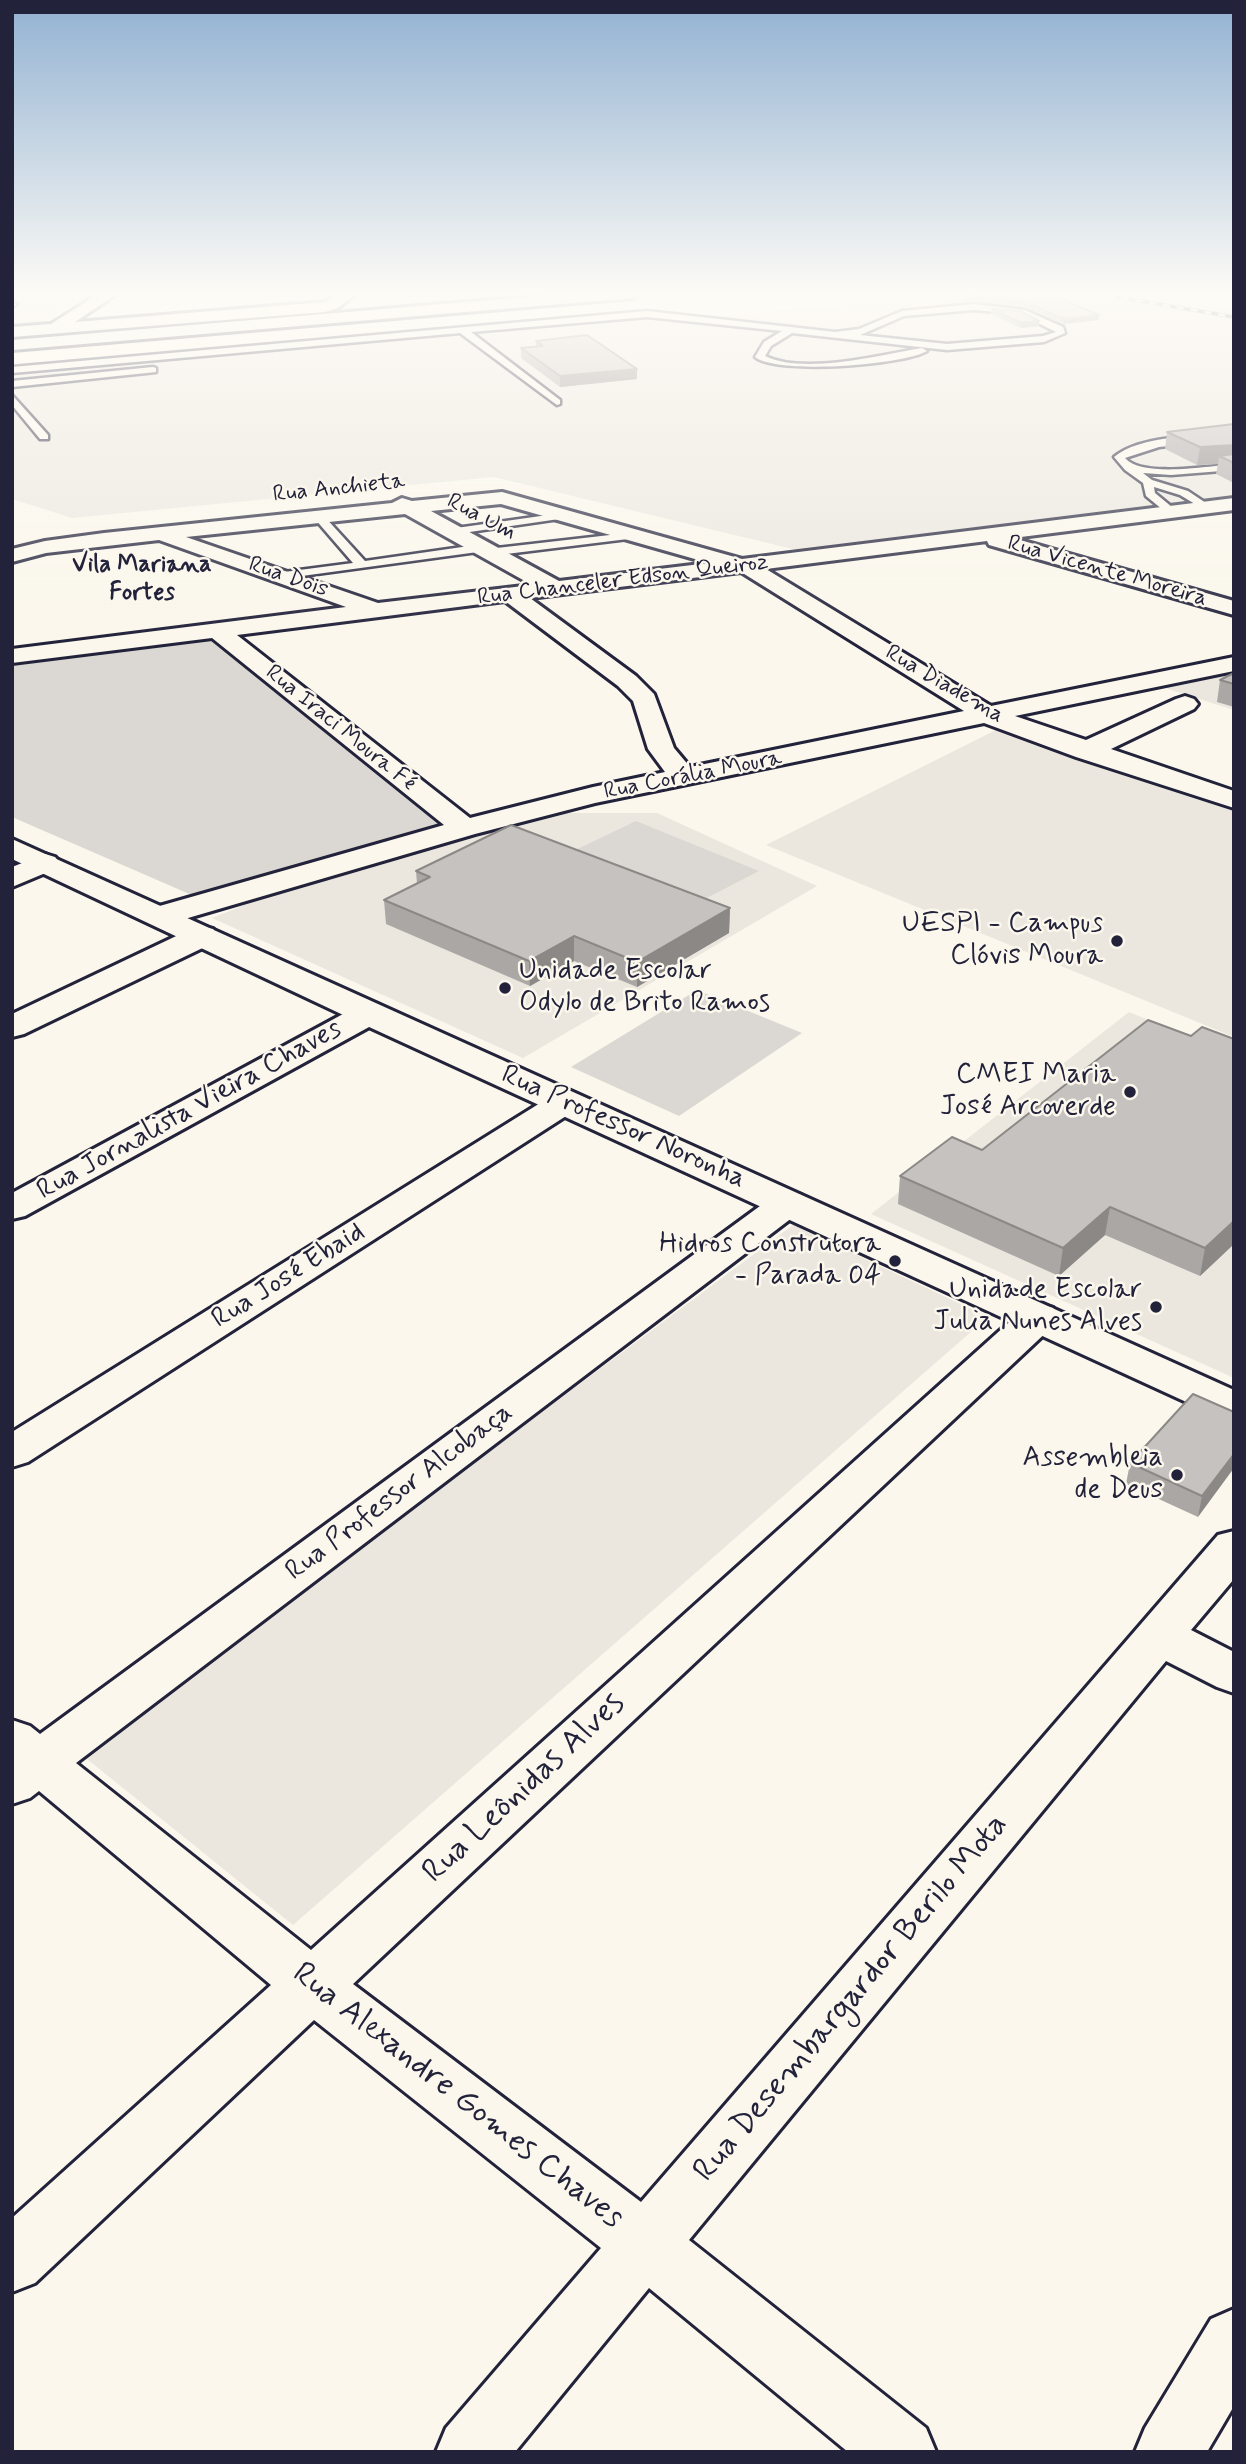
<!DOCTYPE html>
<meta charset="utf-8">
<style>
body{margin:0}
#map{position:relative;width:1246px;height:2464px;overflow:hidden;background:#fbf7ec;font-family:Mynerve,sans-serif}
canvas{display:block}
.frame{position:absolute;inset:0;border:14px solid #22223b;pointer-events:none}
</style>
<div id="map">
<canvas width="1246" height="2464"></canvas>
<div class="frame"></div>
</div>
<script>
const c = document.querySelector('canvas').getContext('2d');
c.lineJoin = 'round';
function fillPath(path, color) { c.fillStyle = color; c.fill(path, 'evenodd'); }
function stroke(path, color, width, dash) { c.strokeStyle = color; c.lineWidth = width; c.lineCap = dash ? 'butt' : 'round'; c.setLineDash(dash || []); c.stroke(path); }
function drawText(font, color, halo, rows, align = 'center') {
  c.font = font + ' Mynerve,sans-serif'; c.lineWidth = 5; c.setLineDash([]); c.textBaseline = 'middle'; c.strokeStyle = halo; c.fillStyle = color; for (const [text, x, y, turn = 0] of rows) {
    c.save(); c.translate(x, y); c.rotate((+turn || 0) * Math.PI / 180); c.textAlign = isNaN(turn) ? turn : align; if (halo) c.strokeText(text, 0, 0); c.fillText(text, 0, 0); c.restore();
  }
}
fillPath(new Path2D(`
 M975 293H1135L1234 310V499L805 552 494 477 72 518 12 499V367L663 311 720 316Z
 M89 294 36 327 12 329V296Z
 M1234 671V710L1159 686Z
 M998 729 1234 810V1037L766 845Z
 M547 813H657L817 886 523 1058 212 918 270 895Z
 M1129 1012 1234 1055V1378L871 1214Z
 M793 1225 988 1317 293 1925 82 1755Z`), '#ebe7df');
fillPath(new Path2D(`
 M207 638 447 826 194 896 12 817V664Z
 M636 821 759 871 695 904 571 852Z
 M697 990 802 1033 679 1116 571 1067Z`), '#dbd8d3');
const lane = new Path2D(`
 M12 302 17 304 12 307Z
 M974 304 1025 310 1063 327 1065 333 1044 342 947 350 792 333 771 346 765 356C804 375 880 355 922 348L927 351C903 365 778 375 755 357L764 342 782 331 647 317 471 332 560 400V404L557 405 460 333 12 373V367L647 311 835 332 859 329 902 311ZM974 310 1020 314 1056 332 1043 336 947 344 860 335 904 316Z
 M153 367 156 368V372L12 387V381Z
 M12 395 48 435V439H40L12 405Z
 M1234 433V439L1159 447 1125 458C1142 478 1209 466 1234 464V470L1171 475 1143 473 1152 480 1188 491 1209 505 1211 507 1205 510 1180 495 1154 487 1155 493 1178 512 1168 514 1146 496 1143 483 1125 470 1114 457C1140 435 1200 436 1234 433Z
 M562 513 566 514V518L449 535 443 532 449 529Z
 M319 514 323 515 365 561 483 544 488 549 636 532 642 535 636 538 490 556 485 551 280 579V573L284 572 353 563 315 519V515Z`);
const street = new Path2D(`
 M100 293H118L75 322 325 302 340 293H357L338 308 325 312 12 337V327L51 324Z
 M502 492 742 559 1234 498V510L1013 538 1234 601V615L989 545 987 541 766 569 991 706 1234 657V671L1015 716 1086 740 1176 699 1185 696 1194 699 1198 704 1194 709 1111 749 1234 791V808L1076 757 984 723 595 803 475 834 171 923 160 925 149 923 145 916 149 909 444 825 212 638 12 663V649L346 607 159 540 46 553 12 562V549L45 541 104 533 392 503 402 498 412 501ZM501 504 709 563 559 581 431 511ZM405 514 532 585 378 603 186 537ZM741 572 964 711 690 767 674 748 654 694 636 676 530 598ZM505 601 618 686 633 701 648 749 665 772 593 787 470 818 237 635Z
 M45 854 55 857 60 863 55 869 12 887V867Z
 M202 927 213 929 218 936 213 943 24 1034 12 1037V1014L191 929Z
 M368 1004 380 1007 385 1014 380 1021 25 1216 12 1219V1193L356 1007Z
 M565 1091 577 1095 583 1102 577 1109 28 1462 12 1467V1432L553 1095Z
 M788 1192 801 1195 807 1203 801 1211 76 1763 311 1950 1025 1308 1039 1304 1053 1308 1059 1317 1053 1326 353 1984 641 2202 1218 1535 1234 1531V1579L1191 1630 1234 1652V1693L1217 1687 1166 1661 689 2240 926 2428 936 2452H848L649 2288 515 2452H436L446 2428 601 2248 314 2020 35 2283 12 2292V2218L271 1985 39 1791 30 1798 12 1804V1720L30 1726 40 1734 775 1195Z
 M1234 2309V2406L1207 2452H1135L1145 2428 1211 2319Z`);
const secondary = new Path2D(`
 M12 839 1234 1390V1421L1219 1417 356 1021 12 859Z`);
const highway = new Path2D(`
 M575 293H640L633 298 12 350V340Z`);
stroke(lane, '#22223b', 5);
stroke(street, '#22223b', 6);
stroke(secondary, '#22223b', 6);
stroke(highway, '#22223b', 6);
fillPath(lane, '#fbf7ec');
fillPath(street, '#fbf7ec');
fillPath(secondary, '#fbf7ec');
fillPath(highway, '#fbf7ec');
const rail = new Path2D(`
 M1094 293 1234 317
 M1225 293 1234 295`);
stroke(rail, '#22223b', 3.5);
stroke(rail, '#fbf7ec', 2.5, [7]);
fillPath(new Path2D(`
 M988 293 1099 320 1063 324 1025 307 962 301 963 295Z
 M992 309 1039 321V326L1021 328 991 314Z
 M536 341 637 369V379L560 387 521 358V348L536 346Z
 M1234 424V483L1216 474 1218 464 1197 465 1165 449 1167 432Z
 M1234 673V707L1217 702 1220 680Z
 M416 871 730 908 729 933 637 987 574 961 530 986 386 924 384 900 417 884Z
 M1191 1036 1234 1039V1244L1200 1276 1105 1235 1059 1276 898 1204 900 1176 982 1150Z
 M1234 1412 1198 1517 1126 1484 1130 1463Z`), '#aaa7a5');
fillPath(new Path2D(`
 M1099 315V320L1063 324V319Z
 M1039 321V326L1021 328V323Z
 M637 369V379L560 387V376Z
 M1234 445V462L1219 456 1218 464 1197 465 1200 447Z
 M730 908 729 933 637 987V962Z
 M574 936V961L530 986 529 961Z
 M1110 1207 1105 1235 1059 1276 1063 1248Z
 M1234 1221V1244L1200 1276 1205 1248Z
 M1234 1454V1468L1198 1517 1202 1496Z`), '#8b8886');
const building = new Path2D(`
 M988 293H1046L1099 315 1063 319 1026 302 963 295Z
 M992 309 1020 311 1039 321 1021 323Z
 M587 335 637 369 560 376 521 348 543 346 536 341Z
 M1234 424V445L1200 447 1167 432Z
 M1234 454V463L1219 456Z
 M1234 673V684L1220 680Z
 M511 825 730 908 637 962 574 936 529 961 384 900 430 877 416 871Z
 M1148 1020 1191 1036 1202 1027 1234 1039V1221L1205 1248 1110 1207 1063 1248 900 1176 952 1137 982 1150Z
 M1193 1394 1234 1412V1454L1202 1496 1130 1463Z`);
fillPath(building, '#c6c2c0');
stroke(building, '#8b8886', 2);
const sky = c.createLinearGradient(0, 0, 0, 638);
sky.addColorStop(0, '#92b2d2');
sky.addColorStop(0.46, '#fdfbf6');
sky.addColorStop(1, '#fdfbf600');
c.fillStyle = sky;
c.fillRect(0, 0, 1246, 638);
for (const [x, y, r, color] of [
 [1117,941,7,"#22223b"],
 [505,988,7,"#22223b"],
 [1130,1092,7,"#22223b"],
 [895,1261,7,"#22223b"],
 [1156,1307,7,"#22223b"],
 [1177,1475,7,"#22223b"]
]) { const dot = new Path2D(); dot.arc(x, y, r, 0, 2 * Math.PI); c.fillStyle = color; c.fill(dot); stroke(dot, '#fbf7ec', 2.5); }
drawText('23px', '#22223b', '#fbf7ec', [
 ["Rua Anchieta",339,489,-6],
 ["Rua Um",481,518,28],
 ["Rua Vicente Moreira",1107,572,16],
 ["Rua Dois",288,578,19],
 ["Rua Chanceler Edson Queiroz",623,581,-7],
 ["Rua Diadema",944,685,30],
 ["Rua Iraci Moura Fé",340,729,39],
 ["Rua Corália Moura",693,776,-11]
]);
drawText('bold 24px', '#22223b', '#fbf7ec', [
 ["Vila Mariana",142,566],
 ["Fortes",142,594]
]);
drawText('28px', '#22223b', '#fbf7ec', [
 ["UESPI - Campus",1103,925],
 ["Clóvis Moura",1103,957],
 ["Unidade Escolar",519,972,"left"],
 ["Odylo de Brito Ramos",519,1004,"left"],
 ["CMEI Maria",1116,1076],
 ["José Arcoverde",1116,1108],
 ["Hidros Construtora",881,1245],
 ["- Parada 04",881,1277],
 ["Unidade Escolar",1142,1291],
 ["Julia Nunes Alves",1142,1323],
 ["Assembleia",1163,1459],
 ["de Deus",1163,1491]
], 'right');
drawText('28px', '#22223b', '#fbf7ec', [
 ["Rua Jornalista Vieira Chaves",190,1111,-29],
 ["Rua Professor Noronha",623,1128,24],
 ["Rua José Ebaid",289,1277,-32],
 ["Rua Professor Alcobaça",400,1493,-37]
]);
drawText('33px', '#22223b', '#fbf7ec', [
 ["Rua Leônidas Alves",525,1789,-43],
 ["Rua Desembargardor Berilo Mota",852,1999,-50],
 ["Rua Alexandre Gomes Chaves",457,2097,38]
]);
</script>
